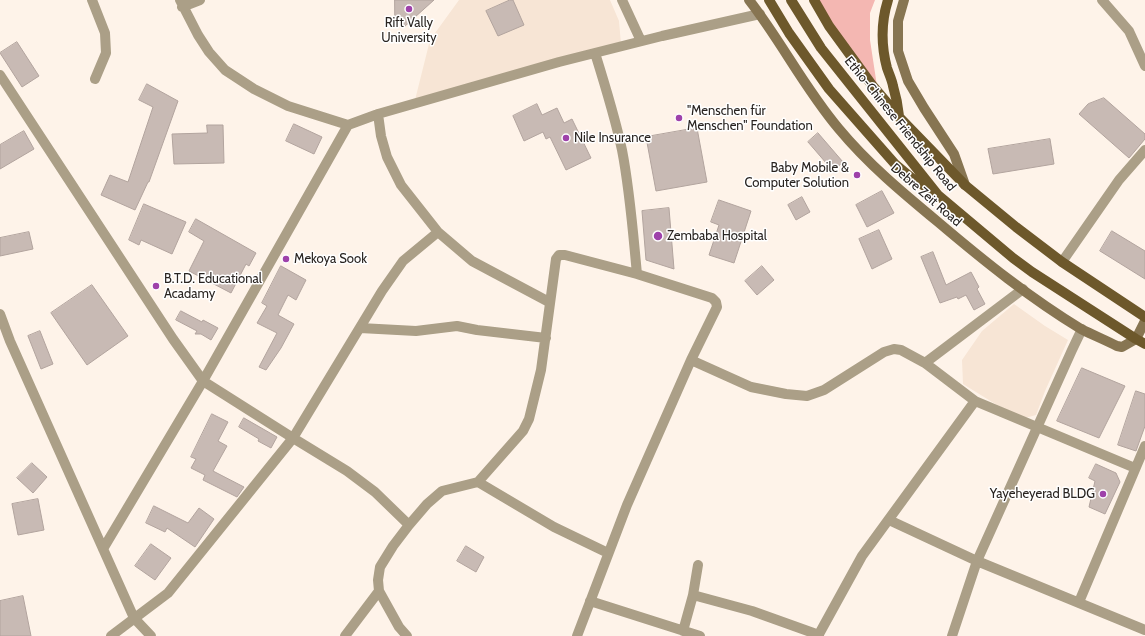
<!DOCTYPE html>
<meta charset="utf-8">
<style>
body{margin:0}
canvas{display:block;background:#fef3e9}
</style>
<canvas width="1145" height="636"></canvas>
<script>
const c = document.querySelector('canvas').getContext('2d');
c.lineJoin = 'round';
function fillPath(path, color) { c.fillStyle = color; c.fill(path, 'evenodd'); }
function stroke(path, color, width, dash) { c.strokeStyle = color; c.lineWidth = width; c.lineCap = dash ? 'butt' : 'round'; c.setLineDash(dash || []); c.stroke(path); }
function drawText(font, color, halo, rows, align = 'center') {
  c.font = font + ' Cabin,sans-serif'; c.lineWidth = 3; c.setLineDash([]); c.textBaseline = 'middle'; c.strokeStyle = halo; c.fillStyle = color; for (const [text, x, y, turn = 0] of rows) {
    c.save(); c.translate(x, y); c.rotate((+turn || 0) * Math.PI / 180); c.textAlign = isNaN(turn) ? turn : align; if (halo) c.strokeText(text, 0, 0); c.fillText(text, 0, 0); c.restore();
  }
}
fillPath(new Path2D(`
 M459 0H610L619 21 621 44 415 100 430 40Z
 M1014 304 1045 326 1068 340 1045 391 1036 415 1025 418 997 405 963 384 962 360 982 331Z`), '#f7e5d5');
fillPath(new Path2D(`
 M819 0H875L870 13V40L877 86 829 18Z`), '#f4b7b2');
const building = new Path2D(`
 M395 0H434L404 27 395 17Z
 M510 0H513L524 25 498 36 486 11Z
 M17 42 39 76 22 87 0 53Z
 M147 84 178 101 149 182H148L135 210 101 195 110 175 128 182 153 107 139 100Z
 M1104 98 1145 134V139L1129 158 1079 114 1088 104Z
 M537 104 542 115 557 108 564 123 572 119 591 158 566 170 550 137 546 139 543 132 524 141 513 116Z
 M294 124 322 137 314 154 286 141Z
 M207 125H223L224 163 174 164 172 134 207 133Z
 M697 128 707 182 656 191 646 137Z
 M24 131 34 149 0 169V145Z
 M818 133 843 162 833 171 808 142Z
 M1050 139 1054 164 993 174 988 149Z
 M882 191 894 213 867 227 856 205Z
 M802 197 810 212 796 220 788 205Z
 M719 200 751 211 734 263 709 255 719 225 711 222Z
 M144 204 186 222 172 254 141 240 139 245 129 240Z
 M669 208 674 269 646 260 642 211Z
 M196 219 256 253 249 266 246 264 231 293 189 271 204 241 189 232Z
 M879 230 892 259 872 269 859 239Z
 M1112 231 1145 251V279L1100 251Z
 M29 232 33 249 0 256V238Z
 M933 252 946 285 971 272 979 287 977 289 985 304 974 310 966 295 958 299 957 297 940 303 921 257Z
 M281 266 306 280 296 300 288 295 278 315 294 324 281 348 266 370 259 367 277 333 257 323 267 306 262 303Z
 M762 266 774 280 757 295 745 281Z
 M92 285 128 336 87 365 51 313Z
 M181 311 202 322 203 320 218 328 211 340 201 334H195L197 331 176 320Z
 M40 331 53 364 41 369 28 336Z
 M1082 368 1125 386 1099 438 1057 421Z
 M1136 391 1145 394V426L1136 451 1118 445Z
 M212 414 228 422 218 441 227 446 213 471 244 487 237 497 203 480 205 475 191 468 196 459 191 457Z
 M244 418 277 437 271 448 258 441 259 439 239 427Z
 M32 463 47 477 33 493 17 478Z
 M1096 464 1116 473 1120 482 1105 514 1089 507 1095 481 1089 478Z
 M38 499 44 530 18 535 12 504Z
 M154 506 188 523 199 508 214 519 195 547 167 528 165 532 146 523Z
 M151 544 171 558 155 580 135 566Z
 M466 546 484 557 476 572 457 561Z
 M23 596 31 636H0V601Z`);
fillPath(building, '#c8bab4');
stroke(building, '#b2a49e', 1);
stroke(new Path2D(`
 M92 0 105 33 106 53 95 79
 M180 0 198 35 209 52 225 70 254 89 288 106 348 125 378 114 559 62 662 36 760 14
 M622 0 641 41
 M1102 0 1129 31 1145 66
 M182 7 200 0
 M595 53C605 85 615 117 622 150 630 191 633 233 637 274
 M0 75 173 339 203 381 293 438 347 471 375 492 409 525
 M378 114 381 136 387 157 401 185 438 232 472 261 549 302
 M1062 262 1119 180 1145 150
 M0 314 10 341 134 618 151 636
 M360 328 416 331 457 326 477 330 546 338
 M691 360 751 387 786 394 807 396 824 390 884 352 894 349 901 350 925 363 975 401 1135 468
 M925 363 1023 289
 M478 482 554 527 608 553
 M889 520 977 561 1145 630
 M103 549 203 381 348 125
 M693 595 698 565
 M590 601 700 636
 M1079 602 1145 446
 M683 631 693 595 752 611 819 635
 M111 636 168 593 293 438 382 291 403 261 438 232
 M345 636 379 591
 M407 636 399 627 379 591 378 580 380 567 393 546 409 525 427 504 442 491 478 482 523 431 529 419 541 370 556 259 559 255H565L637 274 712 298 716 302 717 307 691 360 627 505 577 636
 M818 636 862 556 975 401
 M952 636 977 561 1072 350 1082 329`), '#ab9f87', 10);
stroke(new Path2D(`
 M749 0C781 41 805 89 839 129 868 164 903 193 938 222 984 261 1030 298 1081 329 1093 335 1105 340 1117 346L1122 347 1136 339 1145 321
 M904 0 898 21V51L908 81 924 108 954 154 965 185`), '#877552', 10);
stroke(new Path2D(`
 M769 0 789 33 829 89 895 164 913 179 931 190
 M791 0 821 48 938 195 1013 258 1032 272 1136 339 1145 344
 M814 0 829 26 872 85 900 118 933 152 965 185 1016 227 1062 262 1145 317
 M888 0C881 22 881 45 887 68 889 74 892 80 893 86 896 96 898 106 899 116`), '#6d582b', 10);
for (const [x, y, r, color] of [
 [409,9,4,"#9e41aa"],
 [679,118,4,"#9e41aa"],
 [566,138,4,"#9e41aa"],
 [857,175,4,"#9e41aa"],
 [658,236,5,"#9e41aa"],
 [286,259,4,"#9e41aa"],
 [156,286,4,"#9e41aa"],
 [1103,494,4,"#9e41aa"]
]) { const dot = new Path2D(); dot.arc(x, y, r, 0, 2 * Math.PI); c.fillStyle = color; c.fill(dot); stroke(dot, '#fff', 1.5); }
drawText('13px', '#292421', '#fff', [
 ["Rift Vally",409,23,"center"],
 ["University",409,38,"center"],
 ["\"Menschen für",687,111],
 ["Menschen\" Foundation",687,126],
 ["Nile Insurance",574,138],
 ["Baby Mobile &",849,168,"right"],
 ["Computer Solution",849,183,"right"],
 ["Zembaba Hospital",667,236],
 ["Mekoya Sook",294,259],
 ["B.T.D. Educational",164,279],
 ["Acadamy",164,294],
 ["Yayeheyerad BLDG",1095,494,"right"]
], 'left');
drawText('13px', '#292421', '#fff', [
 ["Ethio-Chinese Friendship Road",900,124,51],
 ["Debre Zeit Road",926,195,41]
]);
</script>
